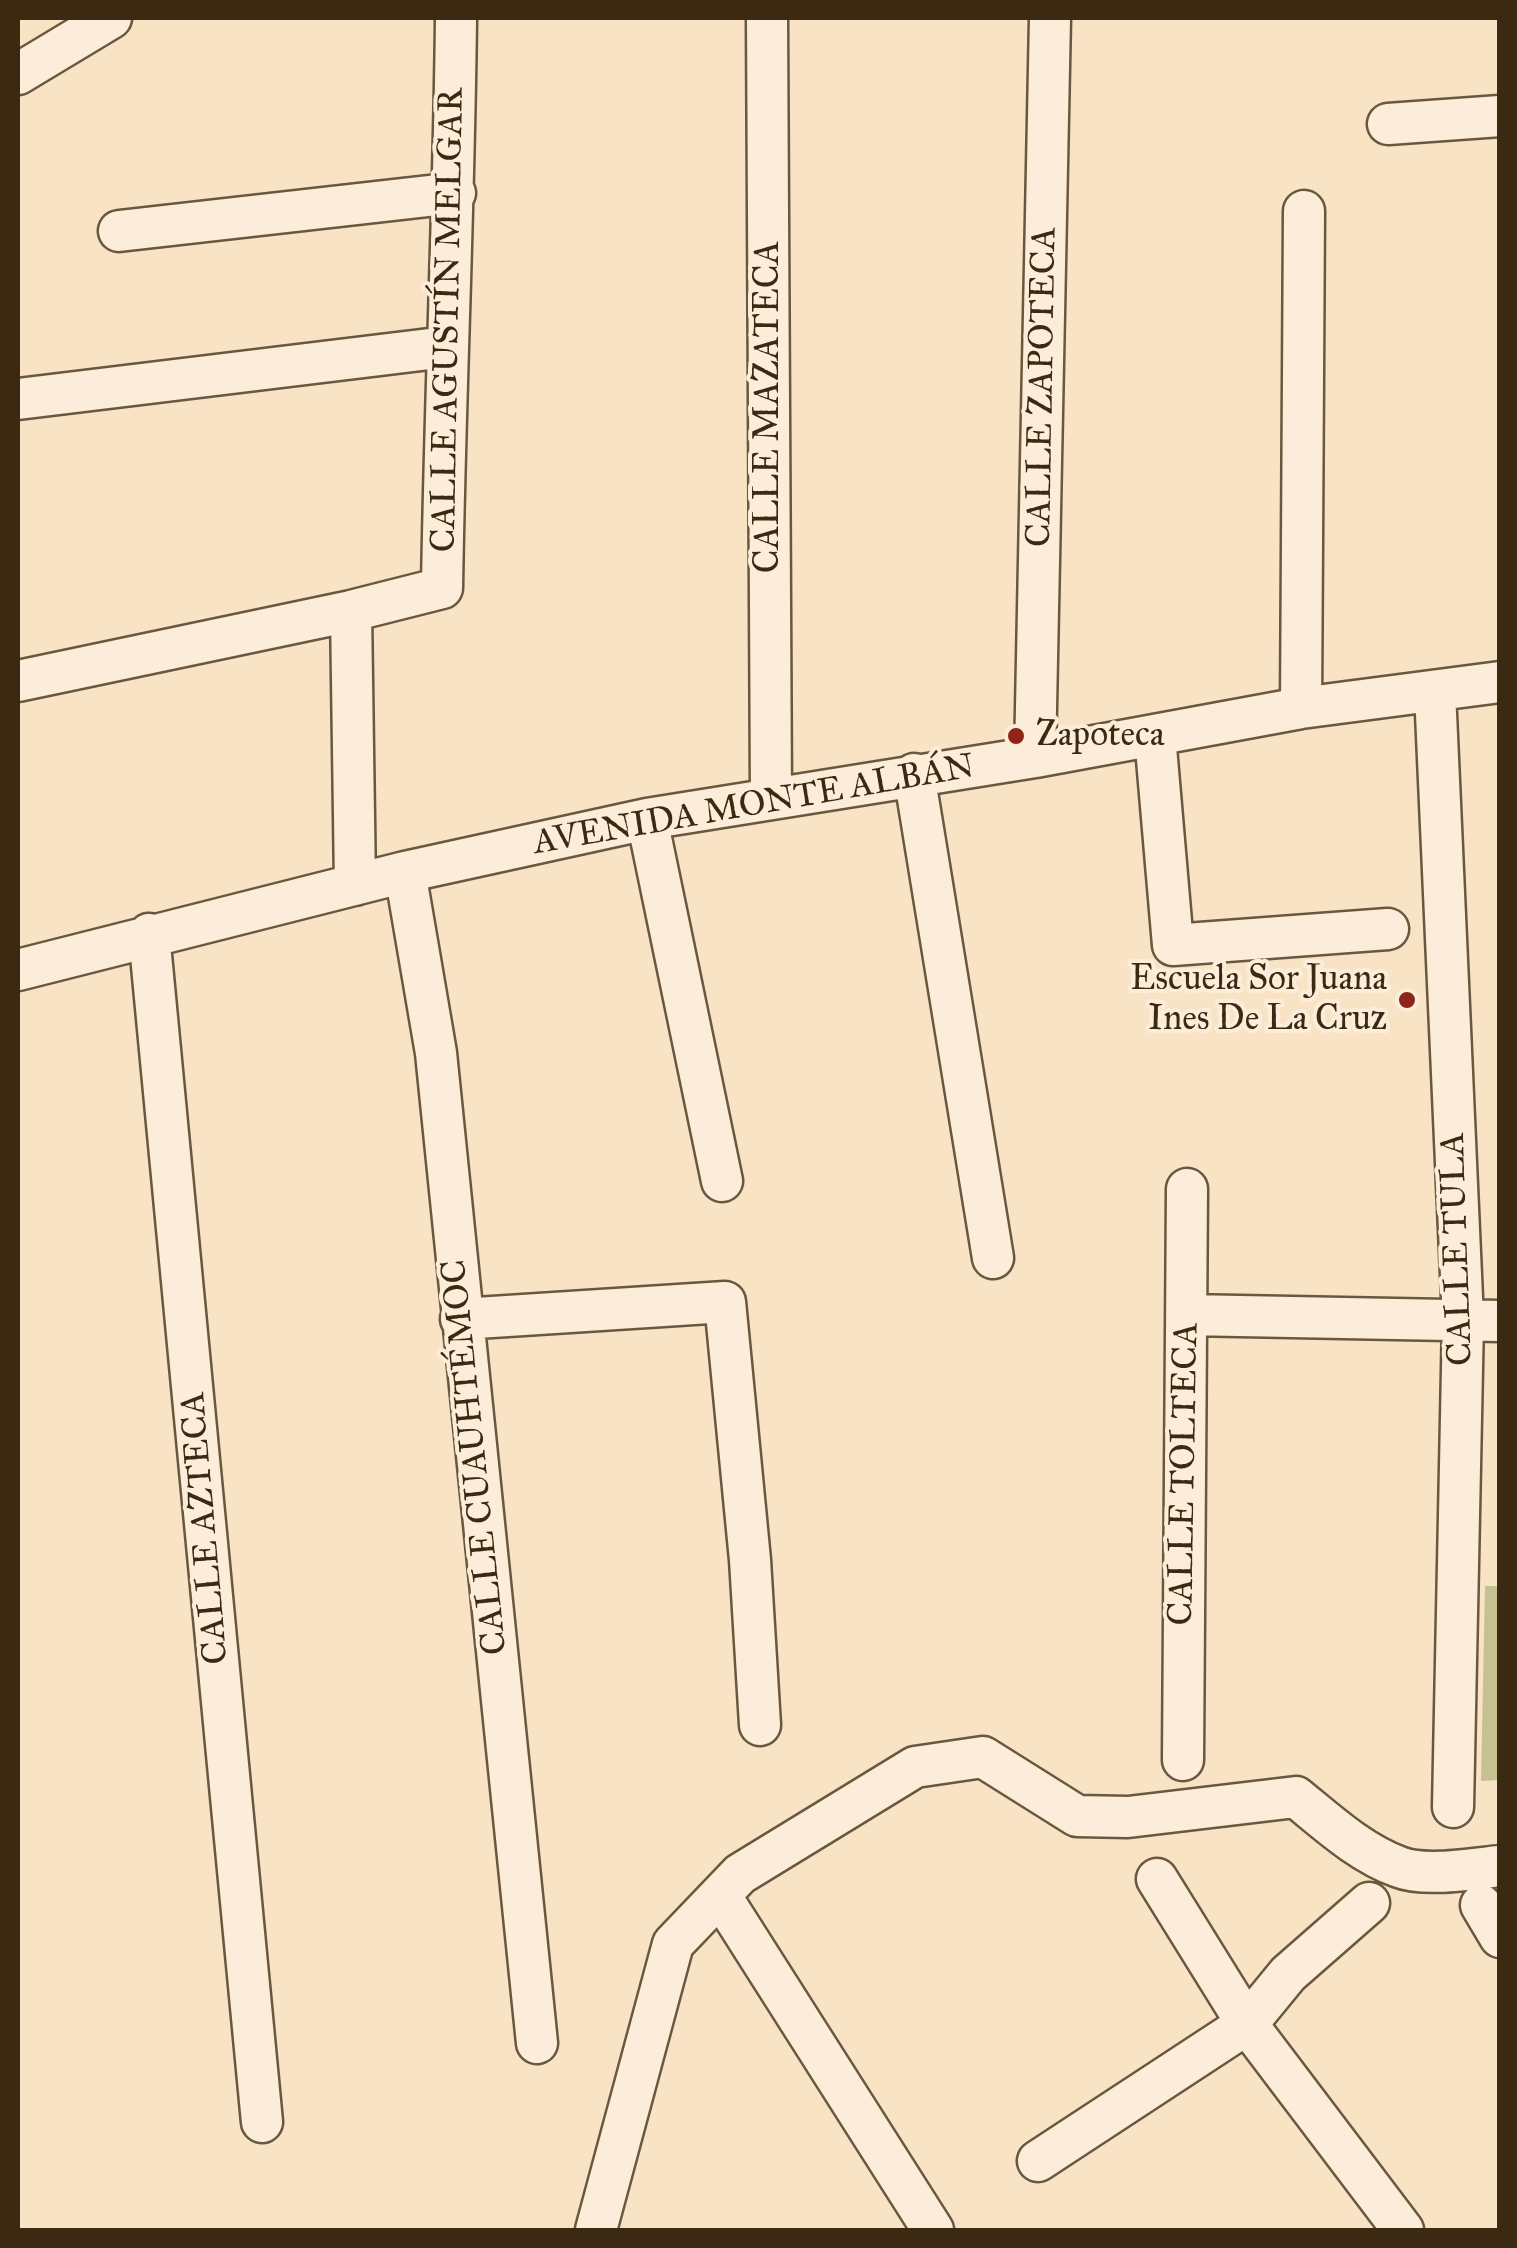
<!DOCTYPE html>
<meta charset="utf-8">
<style>
body{margin:0}
#map{position:relative;width:1517px;height:2248px;overflow:hidden;background:#f9e3c5;font-family:"IM FELL Great Primer",serif}
canvas{display:block}
.frame{position:absolute;inset:0;border:20px solid #3b2911;pointer-events:none}
</style>
<div id="map">
<canvas width="1517" height="2248"></canvas>
<div class="frame"></div>
</div>
<script>
const c = document.querySelector('canvas').getContext('2d');
c.lineJoin = 'round';
function fillPath(path, color) { c.fillStyle = color; c.fill(path, 'evenodd'); }
function stroke(path, color, width, dash) { c.strokeStyle = color; c.lineWidth = width; c.lineCap = dash ? 'butt' : 'round'; c.setLineDash(dash || []); c.stroke(path); }
function drawText(font, color, halo, rows, align = 'center') {
  c.font = font + ' "IM FELL Great Primer",serif'; c.lineWidth = 8; c.setLineDash([]); c.textBaseline = 'middle'; c.strokeStyle = halo; c.fillStyle = color; for (const [text, x, y, turn = 0] of rows) {
    c.save(); c.translate(x, y); c.rotate((+turn || 0) * Math.PI / 180); c.textAlign = isNaN(turn) ? turn : align; if (halo) c.strokeText(text, 0, 0); c.fillText(text, 0, 0); c.restore();
  }
}
fillPath(new Path2D(`
 M1485 1586H1499L1500 1780 1481 1781Z`), '#c5c190');
const street = new Path2D(`
 M767 18 771 797
 M18 74 111 18
 M1388 124 1500 116
 M119 231 455 193
 M18 399 446 347
 M351 611 355 885
 M18 681 351 611 442 588C445 398 454 208 456 18
 M1435 691 1463 1320 1453 1807
 M1301 708 1304 211
 M1155 736 1173 945 1388 929
 M1035 757 1050 18
 M914 774 993 1258
 M647 819 722 1181
 M405 872 436 1053 537 2043
 M149 934 262 2122
 M18 970 405 872 647 819 1035 757 1301 708 1500 682
 M1187 1315 1500 1321
 M461 1319 725 1302 750 1560 760 1725
 M1183 1760 1187 1189
 M1157 1879 1247 2024 1403 2230
 M720 1895 933 2230
 M1481 1905 1500 1937
 M1038 2161 1247 2024 1288 1974 1369 1903
 M596 2230 673 1944 740 1874 915 1767 983 1757 1077 1816 1128 1817 1296 1797C1327 1822 1360 1853 1399 1867 1424 1877 1472 1869 1500 1866`);
stroke(street, '#6a583e', 45);
stroke(street, '#fbedd9', 40);
for (const [x, y, r, color] of [
 [1016,736,10,"#8f2418"],
 [1407,1000,10,"#8f2418"]
]) { const dot = new Path2D(); dot.arc(x, y, r, 0, 2 * Math.PI); c.fillStyle = color; c.fill(dot); stroke(dot, '#fbedd9', 4); }
drawText('35px', '#3b2911', '#fbedd9', [
 ["CALLE AGUSTÍN MELGAR",449,320,-89],
 ["CALLE ZAPOTECA",1043,387,-89],
 ["CALLE MAZATECA",769,407,-90],
 ["AVENIDA MONTE ALBÁN",754,806,-10],
 ["CALLE TULA",1458,1249,-92],
 ["CALLE CUAUHTÉMOC",476,1457,-96],
 ["CALLE TOLTECA",1185,1474,-89],
 ["CALLE AZTECA",206,1528,-95]
]);
drawText('35px', '#3b2911', '#fbedd9', [
 ["Zapoteca",1036,736],
 ["Escuela Sor Juana",1387,980,"right"],
 ["Ines De La Cruz",1387,1020,"right"]
], 'left');
</script>
